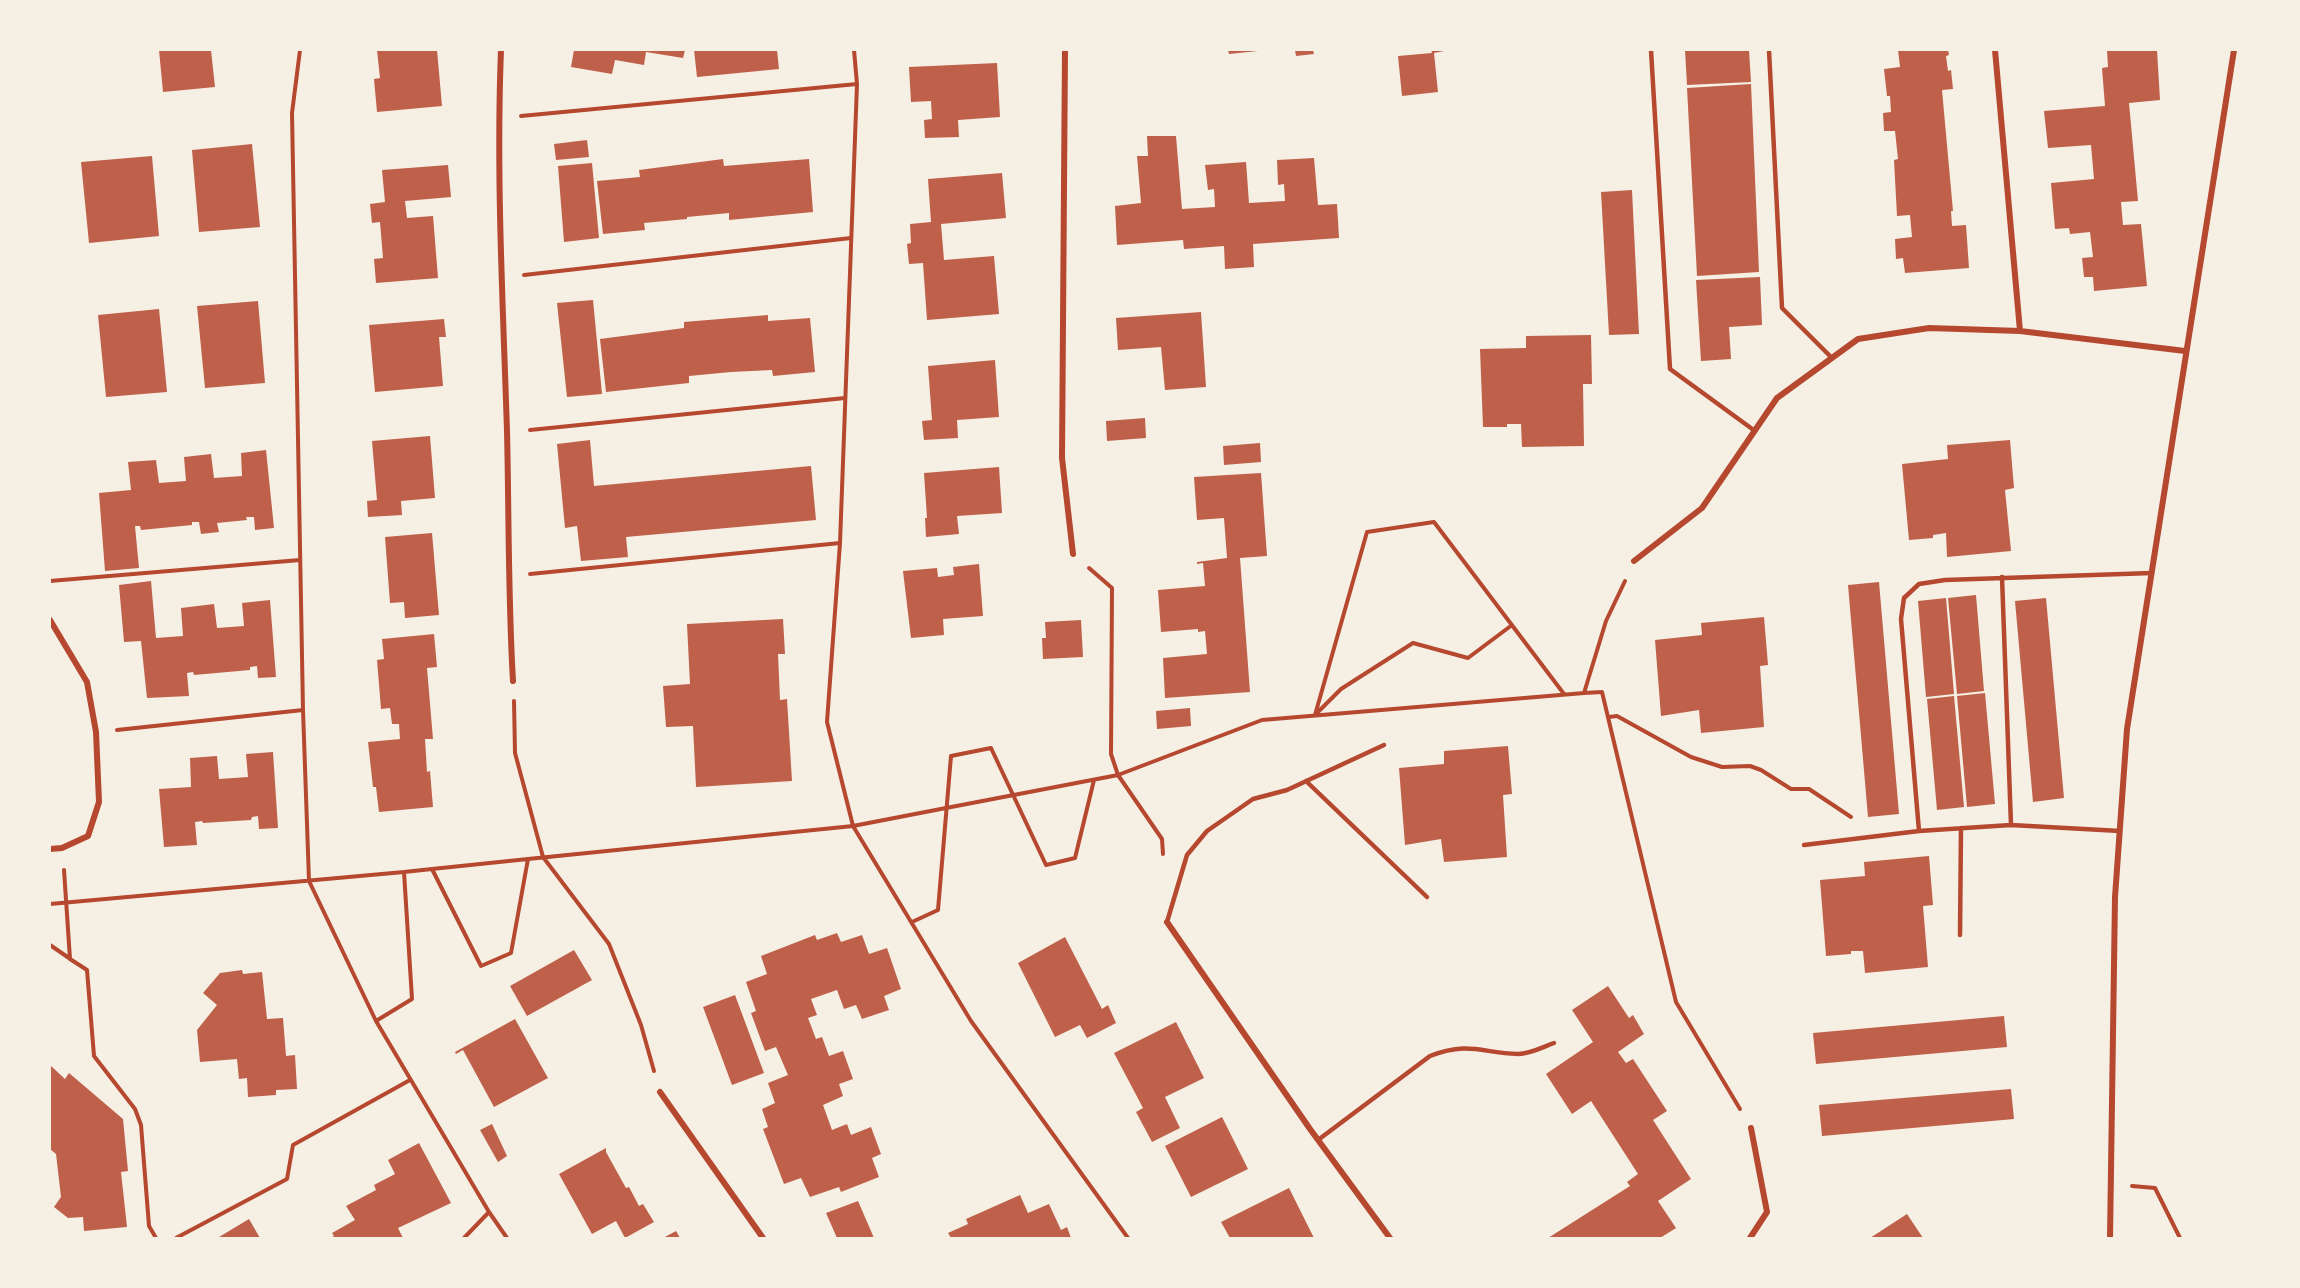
<!DOCTYPE html>
<style>
body{margin:0}
#map{position:relative;width:2300px;height:1288px;overflow:hidden;background:#f6efe4;font-family:Rubik,sans-serif}
canvas{display:block}
.frame{position:absolute;inset:0;border:51px solid #f6efe4;pointer-events:none}
</style>
<div id="map">
<canvas width="2300" height="1288"></canvas>
<div class="frame"></div>
</div>
<script>
const c = document.querySelector('canvas').getContext('2d');
c.lineJoin = 'round';
function fillPath(path, color) { c.fillStyle = color; c.fill(path, 'evenodd'); }
function stroke(path, color, width, dash) { c.strokeStyle = color; c.lineWidth = width; c.lineCap = dash ? 'butt' : 'round'; c.setLineDash(dash || []); c.stroke(path); }
fillPath(new Path2D(`
 M159 50H211L215 87 163 92Z
 M377 50H437L442 106 377 112 374 79 380 78Z
 M574 50H685L683 58 646 52 644 65 615 60 612 74 571 67Z
 M694 50H777L779 69 697 77Z
 M1228 50H1258V51L1229 54Z
 M1295 50H1313L1314 54 1296 56Z
 M1431 50H1449L1434 53 1438 92 1402 96 1398 56 1432 53Z
 M1685 50H1749L1751 82 1687 85Z
 M1898 50H1948L1949 55 1946 56 1948 71 1951 70 1953 89 1942 90 1953 211H1951L1952 226 1966 225 1969 268 1905 273 1903 258 1896 259 1895 239 1912 237 1910 215 1897 216 1894 160 1898 159 1895 131H1884L1883 113 1891 112 1890 96H1887L1884 69 1900 67Z
 M2107 50H2157L2160 100 2129 103 2138 201 2121 202 2123 225 2141 224 2147 286 2094 291 2093 277H2084L2082 258 2093 257 2090 232 2070 234 2069 228 2055 229 2051 183 2094 179 2091 145 2048 148 2044 111 2105 106 2102 68 2108 67Z
 M997 63 1000 117 958 120 959 137 925 138 924 120 932 119 931 101 911 102 909 67Z
 M1751 84 1759 272 1697 276 1687 88Z
 M1147 136H1176L1182 209 1215 207 1214 189 1208 190 1205 165 1246 162 1249 203 1285 201 1284 184 1278 185 1277 160 1314 158 1318 205 1337 204 1339 238 1253 244 1254 267 1225 269 1224 246 1184 249 1183 240 1117 245 1115 206 1141 203 1137 156H1148Z
 M587 140 589 157 556 160 554 144Z
 M252 144 260 227 199 232 192 150Z
 M152 156 159 236 89 243 81 162Z
 M723 159 724 166 809 159 813 212 729 220V213L687 217V219L644 223 645 230 603 234 597 181 640 177 639 170Z
 M592 163 599 238 564 242 558 166Z
 M448 165 451 197 405 201 407 218 433 216 438 278 376 283 374 259 383 258 380 222 372 223 370 204 385 202 382 170Z
 M1002 173 1006 218 941 224 944 260 994 256 999 314 927 320 923 263 909 264 907 244 911 243 910 224 931 222 928 179Z
 M1632 190 1639 334 1609 335 1601 192Z
 M1760 277 1762 325 1729 327 1731 359 1701 361 1696 280Z
 M593 300 602 394 567 397 557 303Z
 M258 301 265 383 205 388 197 306Z
 M159 309 167 392 106 397 98 315Z
 M1201 312 1206 387 1165 390 1161 347 1118 350 1116 318Z
 M768 315V321L810 318 815 372 773 376 772 370 731 372 689 376V383L606 392 600 339 684 328V322Z
 M444 319 446 337H439L443 386 375 392 369 325Z
 M1591 335 1592 384H1583L1584 446 1522 447 1521 424H1507V427H1483L1480 349 1526 348V336Z
 M995 360 999 417 957 420 958 438 924 440 922 421 932 420 928 366Z
 M1145 418 1146 438 1107 441 1106 421Z
 M430 436 435 498 401 501 402 515 368 517 367 501 377 500 372 441Z
 M590 440 594 486 811 466 816 520 626 537 628 557 581 561 577 526 565 528 557 444Z
 M2010 440 2014 488 2005 490 2011 551 1947 557 1946 533 1933 535V538L1909 540 1902 464 1948 459 1947 445Z
 M1260 443 1261 462 1224 465 1223 446Z
 M266 450 274 528 255 530 254 517H246L247 520 217 523 219 532 201 534 199 522H192V525L141 530 140 526H135L139 568 105 571 99 493 131 490 128 462 156 460 159 483 186 481 184 457 211 454 214 478 242 476 241 453Z
 M999 467 1002 513 957 516 959 534 926 537 925 518H927L924 473Z
 M1261 473 1267 556 1240 558 1250 692 1165 698 1163 658 1207 654 1205 631 1198 632V629L1161 632 1158 590 1205 586 1203 563 1197 564V562L1227 558 1224 518 1197 520 1194 477Z
 M432 533 439 615 405 618 404 602 390 603 385 537Z
 M979 564 983 616 943 619 944 635 911 638 903 571 937 568 938 577 954 575 953 567Z
 M151 581 156 638 183 636 181 608 214 604 217 628 244 626 242 603 270 600 276 677 258 678 257 666 250 667V670L194 675 193 672 187 673 189 696 147 698 141 641 124 642 119 585Z
 M1879 582 1899 814 1868 817 1848 585Z
 M1976 595 1984 691 1957 694 1948 598Z
 M1946 598 1954 694 1926 697 1918 601Z
 M2046 598 2064 798 2033 802 2015 601Z
 M1764 617 1768 665 1760 666 1764 727 1701 733 1699 710 1661 716 1655 640 1702 635 1701 623Z
 M783 619 785 654H778L780 700 787 699 792 781 696 787 693 726 666 727 663 686 690 684 687 624Z
 M1081 620 1083 657 1043 659 1042 638H1046L1045 622Z
 M434 634 437 667 427 668 433 739H425L427 772 430 771 433 807 379 812 376 787H373L368 742 400 739 399 724H392L390 708 381 709 377 660 384 659 382 639Z
 M1985 693 1995 804 1967 807 1957 696Z
 M1954 696 1964 807 1937 810 1927 699Z
 M1190 708 1191 726 1157 729 1156 711Z
 M1508 746 1512 794 1503 795 1507 857 1444 862 1441 839 1405 845 1399 768 1444 764V751Z
 M273 752 278 828 259 829 258 816 252 817 251 820 203 823 202 821 195 822 197 845 164 847 159 789 191 787 190 758 217 756 219 779 248 777 246 754Z
 M1929 856 1933 905 1923 906 1928 967 1865 973 1863 951H1851V954L1826 956 1820 880 1865 876 1864 862Z
 M837 933 841 942 862 935 869 954 887 948 901 989 884 996 889 1010 862 1019 856 1005 844 1009 837 990 811 999 817 1015 808 1018 816 1039 822 1037 829 1056 843 1051 853 1079 839 1084 843 1096 823 1105 832 1130 847 1124 851 1135 871 1127 881 1154 872 1158 879 1177 841 1192 839 1187 810 1197 801 1178 784 1184 763 1129 768 1127 762 1109 775 1103 768 1083 788 1075 776 1047 765 1051 751 1013 756 1011 746 982 767 974 761 956 815 935 817 940Z
 M1065 937 1102 1009 1108 1005 1116 1023 1087 1038 1080 1025 1055 1037 1018 963Z
 M574 950 592 980 527 1016 510 986Z
 M242 970 243 974 262 972 267 1019 283 1018 286 1056 295 1055 297 1089 276 1090V1095L248 1097 247 1078 239 1079 237 1059 200 1062 197 1030 217 1005 203 993 220 973Z
 M1608 986 1629 1018 1633 1015 1644 1034 1618 1052 1626 1063 1633 1059 1667 1111 1653 1120 1691 1179 1658 1201 1676 1228 1660 1238H1548L1630 1186 1627 1182 1638 1174 1591 1101 1572 1114 1546 1074 1593 1042 1572 1010Z
 M735 995 764 1073 732 1085 703 1007Z
 M2004 1016 2007 1047 1816 1064 1813 1033Z
 M515 1019 548 1078 494 1107 463 1050 456 1054 455 1052Z
 M1176 1022 1204 1078 1165 1097 1180 1128 1152 1142 1136 1112 1143 1108 1114 1053Z
 M50 1065 65 1079 69 1073 123 1119 128 1171 121 1172 127 1227 84 1231 83 1217 68 1218 54 1207 61 1197 56 1154 50 1149Z
 M2011 1089 2014 1119 1822 1136 1819 1105Z
 M1222 1117 1248 1169 1191 1197 1165 1146Z
 M492 1124 507 1156 498 1162 480 1130Z
 M419 1143 451 1203 398 1228 403 1238H331L334 1236 332 1233 355 1220 346 1206 376 1190 374 1185 395 1174 388 1160Z
 M606 1148V1152L626 1188 629 1187 639 1206 643 1204 654 1222 625 1238 616 1221 592 1234 559 1174Z
 M1289 1188 1314 1238H1230L1221 1222Z
 M1020 1195 1028 1213 1049 1204 1061 1230 1067 1227 1071 1238H951L948 1233 968 1224 966 1219Z
 M858 1201 874 1238H837L826 1213Z
 M1907 1214 1923 1238H1870Z
 M249 1219 260 1238H220L219 1237Z
 M676 1231 680 1238H663Z`), '#bf614a');
stroke(new Path2D(`
 M300 50 292 113 303 710 309 881 376 1021 489 1212 507 1238
 M854 50 857 84 840 543 827 722 853 826 971 1021 1128 1238
 M521 116 857 84
 M524 275 851 238
 M530 430 845 398
 M1089 568 1112 588 1111 754 1118 775 1162 839 1163 854
 M530 574 840 543
 M50 581 300 560
 M1584 693 1602 692 1676 1002 1740 1109
 M514 701 515 753 543 857 609 944 641 1025 654 1071
 M1315 715 1367 532 1434 522 1564 694
 M1315 715 1341 689 1413 643 1468 658 1512 625
 M1609 717 1617 716 1691 757 1722 767 1750 766 1761 770 1791 789H1809L1851 817
 M117 730 303 710
 M432 869 528 859
 M64 870 70 959 87 970 94 1056 135 1109 141 1125 149 1226 156 1238
 M50 904 404 872
 M912 922 938 910 951 756 991 748 1046 865 1075 858 1094 780
 M50 945 69 958
 M376 1021 412 999 404 872 432 869 481 966 511 953 528 859 853 826 946 808 1118 775 1262 720 1584 693 1606 621 1625 581
 M2132 1186 2155 1188 2180 1238
 M176 1238 287 1179 293 1145 410 1080
 M464 1238 489 1212`), '#b5482f', 4);
stroke(new Path2D(`
 M1651 50 1670 369 1755 431
 M1769 50 1782 308 1832 358
 M2002 577 2011 825 2120 831
 M1306 781 1427 897
 M1919 831 2011 825
 M1804 845 1919 831 1901 619 1904 598 1919 584 1945 580 2152 573
 M1167 922 1187 855 1207 831 1253 799 1287 790 1384 745
 M1960 935 1961 828
 M1318 1140 1430 1056C1470 1041 1481 1053 1518 1054 1530 1054 1543 1047 1554 1043`), '#b5482f', 4.5);
stroke(new Path2D(`
 M501 50C496 177 503 304 507 431 509 515 508 598 513 681
 M1065 50 1062 458 1073 554
 M1995 50 2020 331
 M1634 561 1702 508 1777 398 1858 339 1929 328 2020 331 2185 351
 M50 620 87 682 96 732 99 802 88 836 62 848 50 849
 M1167 922 1310 1129 1390 1238
 M660 1092 763 1238
 M1750 1238 1767 1212 1751 1128
 M2110 1238 2115 897 2127 729 2234 50`), '#b5482f', 6);
</script>
